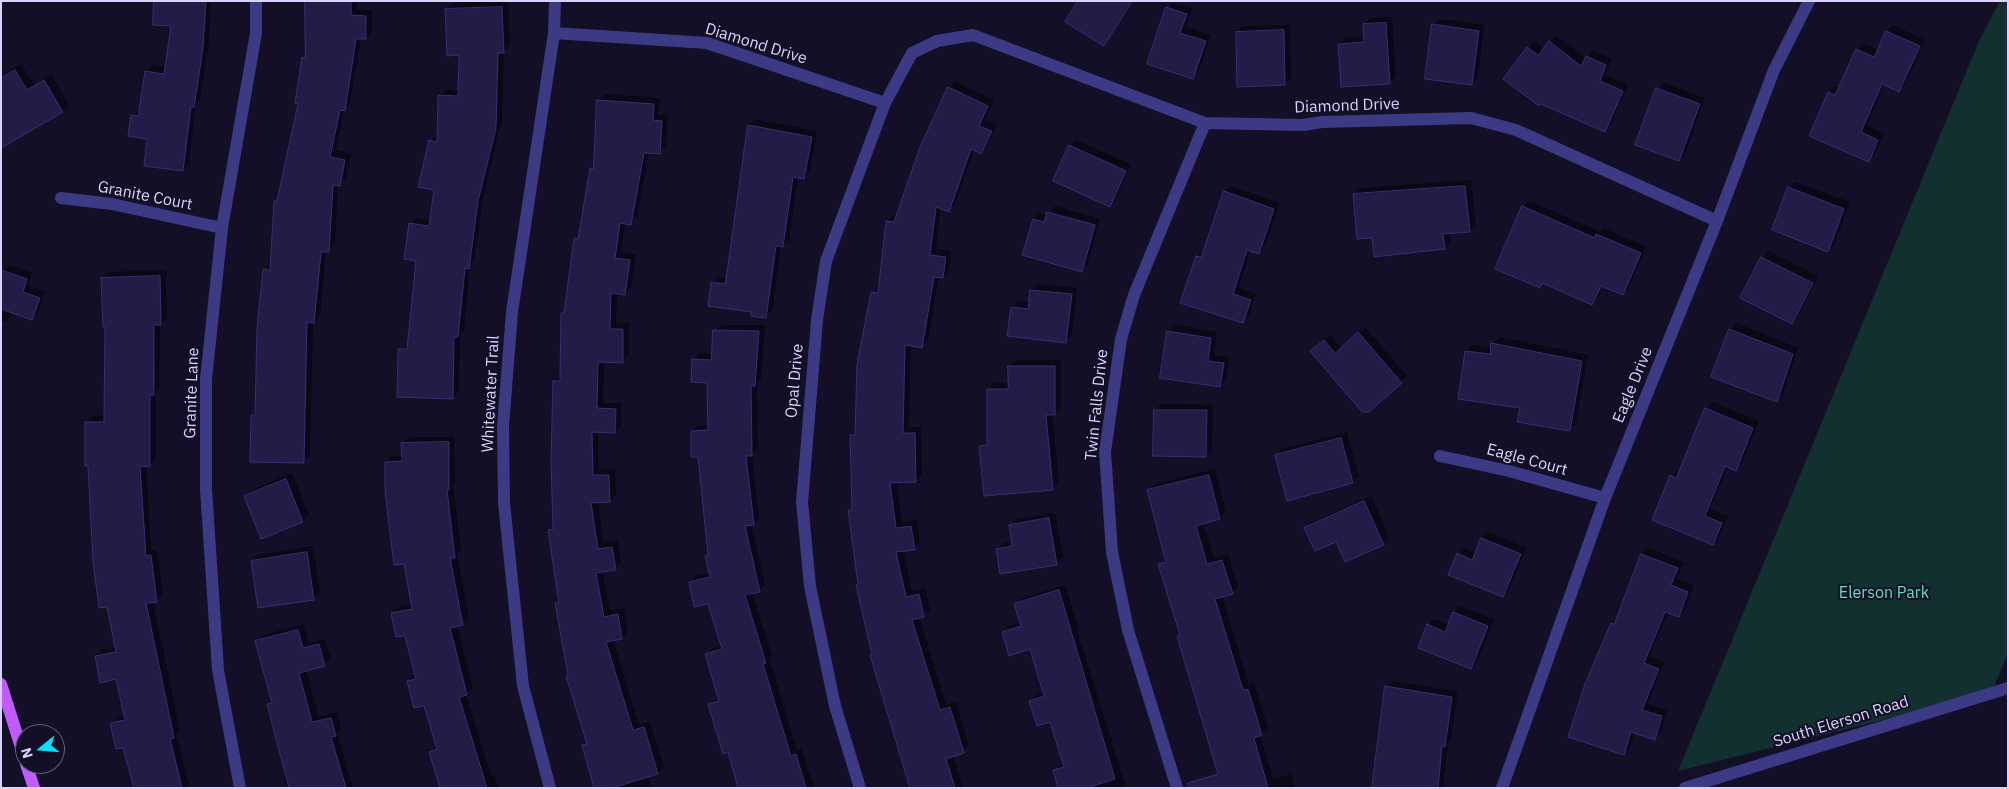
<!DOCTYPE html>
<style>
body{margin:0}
#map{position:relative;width:2009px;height:789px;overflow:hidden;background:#130f26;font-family:"IBM Plex Sans",sans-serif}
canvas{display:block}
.frame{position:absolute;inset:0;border:2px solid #d9d4ff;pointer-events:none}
.north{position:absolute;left:15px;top:724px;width:50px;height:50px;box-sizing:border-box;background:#130f26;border:1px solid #625e7d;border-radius:50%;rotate:253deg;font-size:14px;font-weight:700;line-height:20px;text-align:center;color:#d9d4ff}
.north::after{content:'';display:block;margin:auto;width:18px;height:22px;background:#00e5ff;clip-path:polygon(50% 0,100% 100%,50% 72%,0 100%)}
</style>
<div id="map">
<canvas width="2009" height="789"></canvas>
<div class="frame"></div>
<div class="north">N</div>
</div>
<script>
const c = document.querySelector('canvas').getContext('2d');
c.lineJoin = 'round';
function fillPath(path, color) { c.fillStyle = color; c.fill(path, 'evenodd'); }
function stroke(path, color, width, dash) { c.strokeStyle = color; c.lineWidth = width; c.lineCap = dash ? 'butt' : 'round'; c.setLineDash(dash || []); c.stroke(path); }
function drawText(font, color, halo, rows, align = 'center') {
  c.font = font + ' "IBM Plex Sans",sans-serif'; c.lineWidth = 4; c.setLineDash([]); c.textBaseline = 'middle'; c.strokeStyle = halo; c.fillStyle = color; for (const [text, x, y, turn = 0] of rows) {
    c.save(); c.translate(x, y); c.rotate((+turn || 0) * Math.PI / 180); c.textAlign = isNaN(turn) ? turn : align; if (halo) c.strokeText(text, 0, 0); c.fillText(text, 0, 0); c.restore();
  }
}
fillPath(new Path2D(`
 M2000 1H2008V654L1991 693 1678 771 1979 41Z`), '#12302f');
fillPath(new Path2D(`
 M156 1H211L209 41 200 100 196 103 189 164 183 170 149 137 132 116 140 109 146 72 152 65 166 67 172 25Z
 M307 1H357V10H372V32L366 38H361L350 103 344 109 336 150 351 154 346 179 338 185 335 245 326 251 320 316 313 322 310 455 304 461 252 416 256 412 265 270 271 263 275 201 279 197 300 103 303 58 306 55Z
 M456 1H508L510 46 504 52 502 120 484 193 474 261 470 265 464 330 460 333 459 391 453 398 400 350 409 343 417 260 410 224 416 218 431 220 435 190 430 141 438 135 439 96 446 90H460L461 54 446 10Z
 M1079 1H1133L1104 44Z
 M1172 3 1192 8 1186 27 1211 35 1199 71 1193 78 1166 10Z
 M1392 17 1396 77 1389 83 1339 44 1346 38 1365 37V24L1371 18Z
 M1440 19 1484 25 1478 77 1471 84 1433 25Z
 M1290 25 1291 78 1285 84 1237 32 1243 26Z
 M1893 25 1925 40 1905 84 1898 91 1884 84 1867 126 1884 133 1875 154 1869 160 1811 136 1829 92 1835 86 1840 88 1858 49 1864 43 1878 50 1887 31Z
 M1556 36 1586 58 1593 50 1612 59 1605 75 1628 84 1611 124 1605 131 1505 78 1534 41 1544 49Z
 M21 64 34 85 51 75 69 105 62 111 1 145V76Z
 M955 81 994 100 985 119 997 125 987 146 981 152 974 149 955 204 949 210 941 207 936 249 951 251 949 271 943 277 939 276 928 340 921 346 911 344 909 427H921L922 475 916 481H897L902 522 917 520 920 542 914 549 903 550 912 591 925 589 930 610 919 617 946 705 956 702 969 746 963 752 953 755 963 788H912L871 656 873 654 849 511 853 507 851 435 856 431 872 293 880 287 888 221 894 215 898 216 949 88Z
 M1664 83 1705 98 1685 154 1679 160 1657 89Z
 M605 94 660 98 658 115H668L666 146 659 152H649L637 217 630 223 625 222 621 252 636 254 631 287 625 294 617 293 616 323H629V355L622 362 604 361 603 403H621V426L615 432 598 431 599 470 615 469 616 495 609 501H598L604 543 618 541 621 563 615 569 602 571 610 611 624 608 628 631 622 638 613 639 639 725 650 722 664 767 658 773 648 776 652 788H595L583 746 587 741 569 674 556 604 560 600 549 530 554 526V382L560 375 562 313 565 310 575 239 580 235 591 169 594 166 599 100Z
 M755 119 817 131 810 172 804 178 798 177 789 240 781 246 772 310 766 316 752 311 712 283 719 277 728 278 749 126Z
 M1076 140 1131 164 1116 199 1110 206 1070 146Z
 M1471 180 1476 225 1469 231 1450 233V241L1444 248 1374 236 1355 194 1361 188Z
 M1795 182 1850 202 1834 245 1827 251 1789 188Z
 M1231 186 1280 203 1265 246 1258 253 1250 250 1239 288 1256 294 1249 315 1243 321 1197 256 1204 250 1225 192Z
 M1530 201 1600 232 1604 228 1646 247 1629 288 1623 294 1603 285 1598 297 1592 303 1543 283 1539 287 1523 207Z
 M1055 206 1100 219 1088 264 1081 271 1034 219 1040 213 1048 215Z
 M1768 251 1818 276 1798 317 1792 323 1762 258Z
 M9 265 33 273 28 286 45 292 38 312 32 319 13 312 6 322 1 320V275Z
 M166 270 167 318 160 324 159 387 156 390V459L150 465H146L151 550H157L163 594 153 601 180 731 176 734 189 784 186 788H183L169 732 124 746 112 723 118 717 125 715 117 678 96 657 102 650 116 648 87 422 93 416H105L106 325 103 278 109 272Z
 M1037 284 1077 288 1072 335 1066 341 1012 307 1018 301 1029 302 1031 290Z
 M1736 323 1798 348 1783 394 1776 401 1730 330Z
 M721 325H765L761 379 757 383 758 449 752 454 759 518 751 524 765 584 759 591 752 592 772 656 769 658 797 750 802 749 814 788H740L728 751 709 704 719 697 706 654 713 648 722 645 709 602 690 582 696 576 710 573 706 556 709 554 699 456 692 431 699 425H709L708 382 694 360 700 353 713 354 715 331Z
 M1174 325 1217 332 1214 355 1229 357 1226 379 1220 386 1168 332Z
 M1365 327 1407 376 1369 410 1318 345 1330 335 1341 347Z
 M1499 337 1588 355 1576 424 1569 430 1521 407 1466 351 1472 345 1492 348 1493 343Z
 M1016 360H1061V407L1052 413 1059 482 1052 488 981 447 988 440V390L994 383H1009V367Z
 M1713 402 1759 421 1742 463 1735 469 1728 466 1710 509 1728 516 1719 538 1713 544 1671 476 1678 470 1680 471 1706 408Z
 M1162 404 1213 405 1212 450 1206 456 1155 410Z
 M1347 432 1359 476 1352 482 1276 456 1282 449Z
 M409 437H454L455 483 453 485 461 550 457 554 469 618 462 624 457 625 473 687 466 694 491 776 494 775 498 788H442L430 752 436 746 425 704 408 681 416 674 406 634 393 613 399 607 413 604 386 462 392 456H403V443Z
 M1215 469 1226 512 1219 518 1203 522 1214 559 1228 554 1238 586 1232 593 1222 596 1249 685 1254 683 1268 728 1260 735 1273 779 1291 774 1295 788H1223L1160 565 1166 558 1149 490 1155 484Z
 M292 473 309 515 303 521 262 537 245 496 252 490Z
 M1371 496 1389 537 1383 544 1336 540 1306 528 1312 522Z
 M1055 513 1063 557 1057 564 998 549 1004 543 1013 541 1010 526 1016 519Z
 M1489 532 1526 548 1509 590 1502 596 1458 554 1465 548 1476 553 1482 538Z
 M313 546 320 592 314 598 252 561 258 555Z
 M1649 548 1684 562 1677 579 1694 585 1685 609 1679 615 1668 611 1650 656 1664 663 1647 704 1667 710 1661 732 1654 738 1635 732 1630 748 1624 754 1587 684 1612 623 1618 617 1642 554Z
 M1065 585 1079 629 1077 630 1126 788H1060L1054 770 1064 763 1051 720 1030 701 1037 695 1045 693 1031 648 1003 632 1010 626 1021 622 1015 604 1022 598Z
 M1460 606 1494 619 1477 662 1471 668 1428 625 1434 619 1449 625 1454 612Z
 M304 624 309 643 325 639 331 659 324 665 306 670 319 717 337 712 341 729 337 733 353 788H287L284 777 287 774 268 705 273 700 257 641 263 635Z
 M1392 681 1458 691 1451 739 1448 742 1443 788H1373L1386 687Z`), '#0007');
const building = new Path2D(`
 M154 1H206L203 48 194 107H191L183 171 144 166 147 139 128 136 131 115 138 116 145 71 164 74 171 26 153 25Z
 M305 1H351V15L366 16V39H356L345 111 340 110 330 157 345 160 340 186 333 185 329 252H321L314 323 307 322 304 463 250 462 251 415H255L257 328 263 269 270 270 274 201H277L298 104 295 103 302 57 305 58Z
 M1078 1H1132L1104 46 1065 22Z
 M502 7 504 53H498L496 128 478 201 469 269 465 268 458 337H454L453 399 397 397 398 349H407L416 261 404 259 409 223 429 226 434 190 418 187 429 140 437 142 438 95 458 96 459 55 447 56 445 9Z
 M1166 7 1187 14 1180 33 1206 41 1193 79 1147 64Z
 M1386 23 1390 84 1341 87 1338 44 1364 42 1363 24Z
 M1432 24 1479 31 1472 85 1425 79Z
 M1284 30 1285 85 1237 87 1236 32Z
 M1886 31 1920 46 1899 92 1882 84 1861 132 1878 140 1869 162 1809 136 1828 92 1835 95 1856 49 1874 57Z
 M1549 41 1581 66 1586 56 1606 65 1600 81 1623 91 1605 132 1541 104 1539 106 1503 79 1527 47 1538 55Z
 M15 70 27 90 44 80 63 112 1 148V78Z
 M948 87 988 106 979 126 992 131 981 154 971 149 949 212 936 207 930 255 946 257 943 278 934 277 922 348 905 345 903 433H915L916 482 890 483 896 528 911 526 915 550 896 552 906 597 919 594 924 617 912 620 940 710 950 707 964 753 946 759 955 788H910L870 655H872L856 585 858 584 848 510H852L850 435H855L857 364 871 292 878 293 886 221 894 222 920 147Z
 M1656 88 1700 104 1679 161 1635 145Z
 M597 100 654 104 653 120 662 121 660 154 644 153 631 225 620 223 615 258 630 260 625 295 611 293 610 329H623V363L598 362 597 408 616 409 615 433 592 432 593 475H609L610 502 591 503 598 549 612 547 616 570 596 573 604 617 618 614 622 639 606 642 633 730 644 727 658 774 612 788H594L582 745 587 744 566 676 568 675 555 603H559L548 530 553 529 551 460 553 381H560L561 313H564L574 238 578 239 590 168 593 169Z
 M748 125 812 137 804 179 793 177 783 247 776 246 766 318 751 316V312L708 306 711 282 725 284Z
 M1069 145 1126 171 1110 207 1053 181Z
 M1465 186 1470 232 1443 234 1445 249 1374 257 1372 238 1357 239 1353 194Z
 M1788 187 1844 209 1828 252 1772 230Z
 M1224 191 1274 209 1259 254 1247 250 1233 294 1251 300 1243 323 1180 303 1196 256 1201 257Z
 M1522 206 1595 238 1596 234 1641 253 1623 295 1601 286 1592 305 1542 283 1540 288 1495 269Z
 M1047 212 1095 225 1082 272 1022 255 1033 219 1044 222Z
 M1761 257 1813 283 1792 324 1740 298Z
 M1 270 27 279 23 292 40 298 32 320 1 309Z
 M160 276 161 325H154V395H150V467L140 466 146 556 151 555 157 602 146 603 174 738 170 739 182 788H134L123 748 116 749 110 723 125 720 116 679 100 683 95 656 116 652 107 607 99 608 93 562 88 466H85V422H104L105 327H103L101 278Z
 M1030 290 1072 294 1066 343 1007 336 1011 307 1028 309Z
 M1729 329 1793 354 1777 402 1711 377Z
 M713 330 759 331 755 386H751L752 456H746L754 525 745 526 760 592 745 595 766 663 763 664 791 756 796 754 806 788H738L728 752 723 754 708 704 719 701 705 654 722 649 708 604 694 607 689 582 710 577 705 556 708 555 698 457H691V431L708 430 707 383 691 382 692 359 711 360Z
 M1167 331 1211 338 1208 361 1224 363 1220 387 1160 378Z
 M1358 332 1402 383 1369 412H1362L1310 351 1324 340 1335 353Z
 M1491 343 1582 361 1570 431 1517 422 1520 408 1458 399 1465 351 1490 354Z
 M1008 366H1055V415H1046L1053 490 984 496 979 446 987 445V389H1008Z
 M1705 408 1753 428 1736 471 1725 466 1705 516 1722 523 1713 545 1652 520 1670 475 1676 478Z
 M1154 410H1207L1206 457 1153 456Z
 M1341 438 1353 483 1287 501 1275 455Z
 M449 442V490H447L455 558H450L463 625 450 628 467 695 459 697 487 788H440L429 752 437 749 424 706 414 708 407 681 416 679 405 636 396 637 391 613 412 609 404 564 394 565 385 491V462L402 461 401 443Z
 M1209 475 1220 519 1196 526 1207 564 1222 560 1233 594 1215 599 1243 690 1248 689 1262 735 1254 738 1268 788H1188V783L1218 774 1177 636 1180 635 1158 564 1166 562 1147 490Z
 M286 479 303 522 261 539 244 496Z
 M1364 501 1384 545 1345 562 1336 542 1315 551 1304 528Z
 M1049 518 1057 565 1000 574 996 549 1012 546 1009 525Z
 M1481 538 1521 554 1503 597 1448 575 1457 553 1472 560Z
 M307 552 314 600 258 608 251 561Z
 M1641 554 1678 568 1671 585 1688 592 1679 617 1665 612 1644 663 1659 669 1642 710 1662 716 1655 740 1631 732 1624 755 1568 737 1585 684 1611 623 1614 624Z
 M1059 590 1115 779 1087 788H1058L1053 770 1064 767 1050 722 1037 726 1029 701 1044 696 1030 649 1009 656 1002 632 1021 626 1014 604Z
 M1453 612 1488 626 1471 669 1418 648 1427 624 1445 632Z
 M298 630 303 648 319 644 325 666 299 673 312 722 331 718 336 736 331 737 346 788H289L267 704 272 703 255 641Z
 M1385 686 1452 697 1445 747 1442 746 1438 788H1372Z`);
fillPath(building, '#241b47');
stroke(building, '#3b2d73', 1);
stroke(new Path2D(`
 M554 33 707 43 885 103
 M61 198 112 204 222 228
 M1440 456 1509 471 1605 498
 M240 788 218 670 206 489V379L222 228 256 33V1
 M550 788 523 686 504 503 503 426 512 312 554 33 555 1
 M860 788 835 706 810 586 802 502 817 320 826 261 885 103 912 53 937 41 973 35 1205 123 1303 125 1322 122 1471 118 1516 130 1717 221
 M1177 788 1128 630 1112 552 1105 452 1121 339 1134 295 1205 123
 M1502 788 1605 498 1717 221 1774 70 1809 1`), '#3d3a85', 12);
stroke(new Path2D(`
 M1685 788 2008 688`), '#3d3a85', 12);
stroke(new Path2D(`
 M1 684 25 760
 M26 764 34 788`), '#c25bff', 12);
drawText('16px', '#d9d4ff', '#130f26', [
 ["Diamond Drive",756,44,17],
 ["Diamond Drive",1347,106,-2],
 ["Granite Court",145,196,11],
 ["Opal Drive",795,381,-85],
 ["Eagle Drive",1633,385,-68],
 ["Granite Lane",192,393,-88],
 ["Whitewater Trail",491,394,-87],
 ["Twin Falls Drive",1097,405,-84],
 ["Eagle Court",1527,460,15],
 ["South Elerson Road",1841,722,-17]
]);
drawText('16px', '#5fe0c0', '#130f26', [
 ["Elerson Park",1884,593]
]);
</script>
